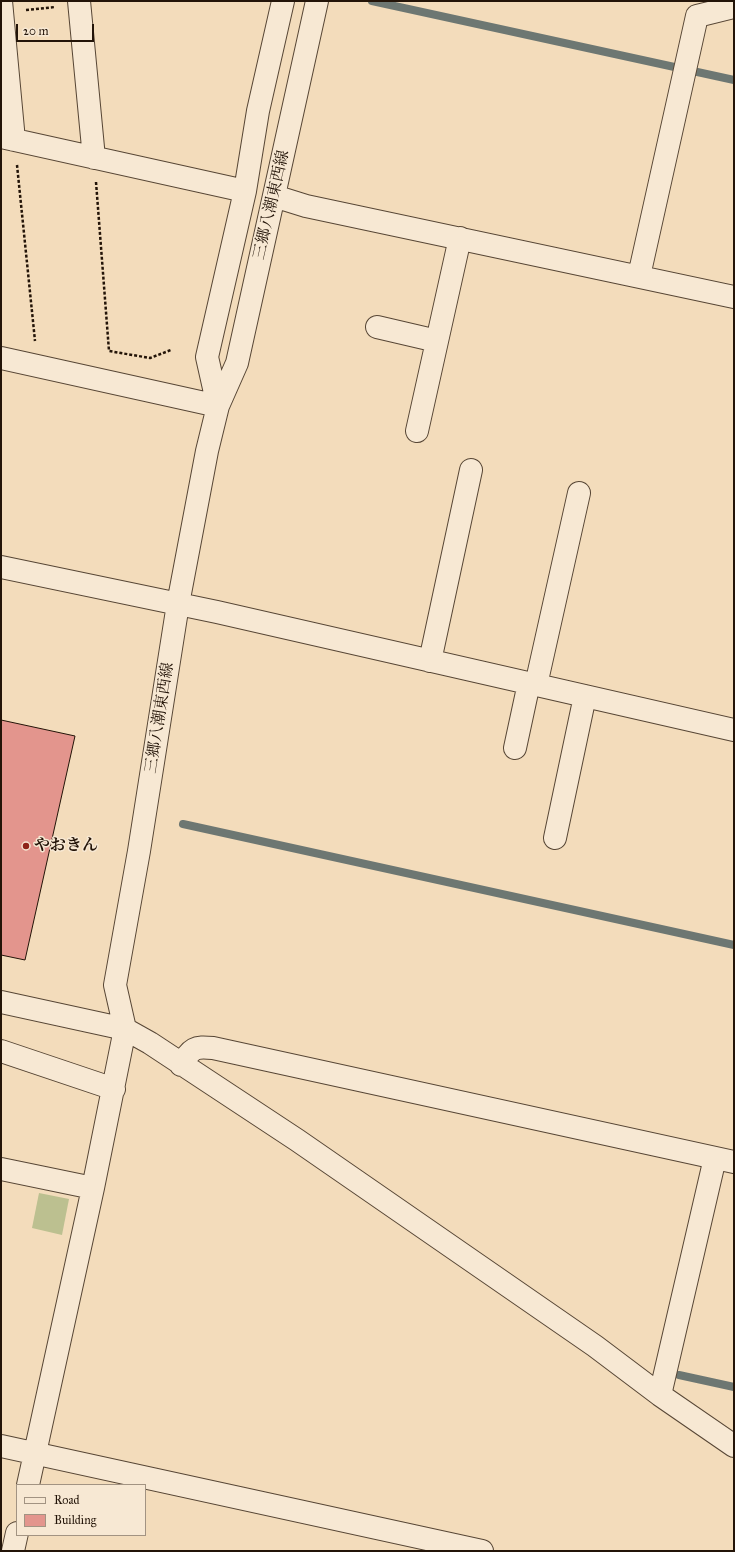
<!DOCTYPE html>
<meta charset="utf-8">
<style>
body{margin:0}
#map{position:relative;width:735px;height:1552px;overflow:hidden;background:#f3dcbb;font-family:"IM FELL Great Primer",serif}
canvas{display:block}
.frame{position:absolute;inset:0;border:2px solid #231408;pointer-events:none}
.legend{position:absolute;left:16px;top:1484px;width:130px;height:52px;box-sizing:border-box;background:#f7e8d3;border:1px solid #a29382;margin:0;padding:5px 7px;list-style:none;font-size:12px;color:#231408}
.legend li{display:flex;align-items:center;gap:8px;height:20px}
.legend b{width:20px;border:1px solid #a29382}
.scale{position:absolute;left:16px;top:24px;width:78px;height:18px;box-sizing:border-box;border:2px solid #231408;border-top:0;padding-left:5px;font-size:12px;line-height:14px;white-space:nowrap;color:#231408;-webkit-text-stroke:3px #f7e8d3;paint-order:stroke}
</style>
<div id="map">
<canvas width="735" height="1552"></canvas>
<div class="frame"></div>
<ul class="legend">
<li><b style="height:5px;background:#f7e8d3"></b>Road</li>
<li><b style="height:11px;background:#e3958d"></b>Building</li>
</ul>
<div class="scale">20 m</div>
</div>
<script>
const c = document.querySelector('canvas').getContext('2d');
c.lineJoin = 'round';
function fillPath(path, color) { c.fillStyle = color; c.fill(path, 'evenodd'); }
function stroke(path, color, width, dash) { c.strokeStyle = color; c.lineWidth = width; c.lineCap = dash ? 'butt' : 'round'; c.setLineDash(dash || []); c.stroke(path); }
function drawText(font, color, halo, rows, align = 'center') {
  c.font = font + ' "IM FELL Great Primer","Noto Serif JP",serif'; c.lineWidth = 3; c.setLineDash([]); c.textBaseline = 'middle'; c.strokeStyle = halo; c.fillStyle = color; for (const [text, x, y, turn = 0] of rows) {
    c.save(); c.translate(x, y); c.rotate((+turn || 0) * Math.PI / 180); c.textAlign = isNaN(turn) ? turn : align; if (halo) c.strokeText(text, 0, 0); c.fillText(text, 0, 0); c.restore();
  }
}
fillPath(new Path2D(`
 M39 1193 69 1199 62 1235 32 1228Z`), '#bcc090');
stroke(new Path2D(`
 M372 1 734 80
 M183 824 734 945
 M679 1375 734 1387`), '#6d7772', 8);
const building = new Path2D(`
 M1 720 75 736 25 960 1 955Z`);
fillPath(building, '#e3958d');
stroke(building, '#231408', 1);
const minor = new Path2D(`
 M1 1 14 140
 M79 1 94 158
 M1 137 245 191
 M274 196 306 206 734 297
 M639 276 697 16 734 7
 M377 327 437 341
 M1 358 218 406
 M218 406 207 357 245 191 258 111 283 1
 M417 431 460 238
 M1 567 217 612 734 730
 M430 661 471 470
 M536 685 579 493
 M515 748 529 683
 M555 838 585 696
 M1 1002 125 1029 150 1043 297 1140 595 1346 660 1395 734 1446
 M1 1051 114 1089
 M181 1065C192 1048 194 1046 213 1048L734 1162
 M1 1169 93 1188
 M660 1395 715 1158
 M1 1446 482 1551
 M28 1485 93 1188 125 1029 115 985 139 851 178 604 207 451 218 406 237 363 317 1
 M13 1551 17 1533`);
stroke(minor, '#574635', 24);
stroke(new Path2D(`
 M26 10 55 7
 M17 165 35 341
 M96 182 109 351 150 358 171 350`), '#231408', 2.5, [3, 2]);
stroke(minor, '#f7e8d3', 22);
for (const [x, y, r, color] of [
 [26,846,4,"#8f2418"]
]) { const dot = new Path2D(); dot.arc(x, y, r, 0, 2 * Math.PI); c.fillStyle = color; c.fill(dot); stroke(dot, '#f7e8d3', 1.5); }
drawText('16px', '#231408', '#f7e8d3', [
 ["三郷八潮東西線",272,205,-77],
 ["三郷八潮東西線",160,718,-81]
]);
drawText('bold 16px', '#231408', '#f7e8d3', [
 ["やおきん",34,846]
], 'left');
</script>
